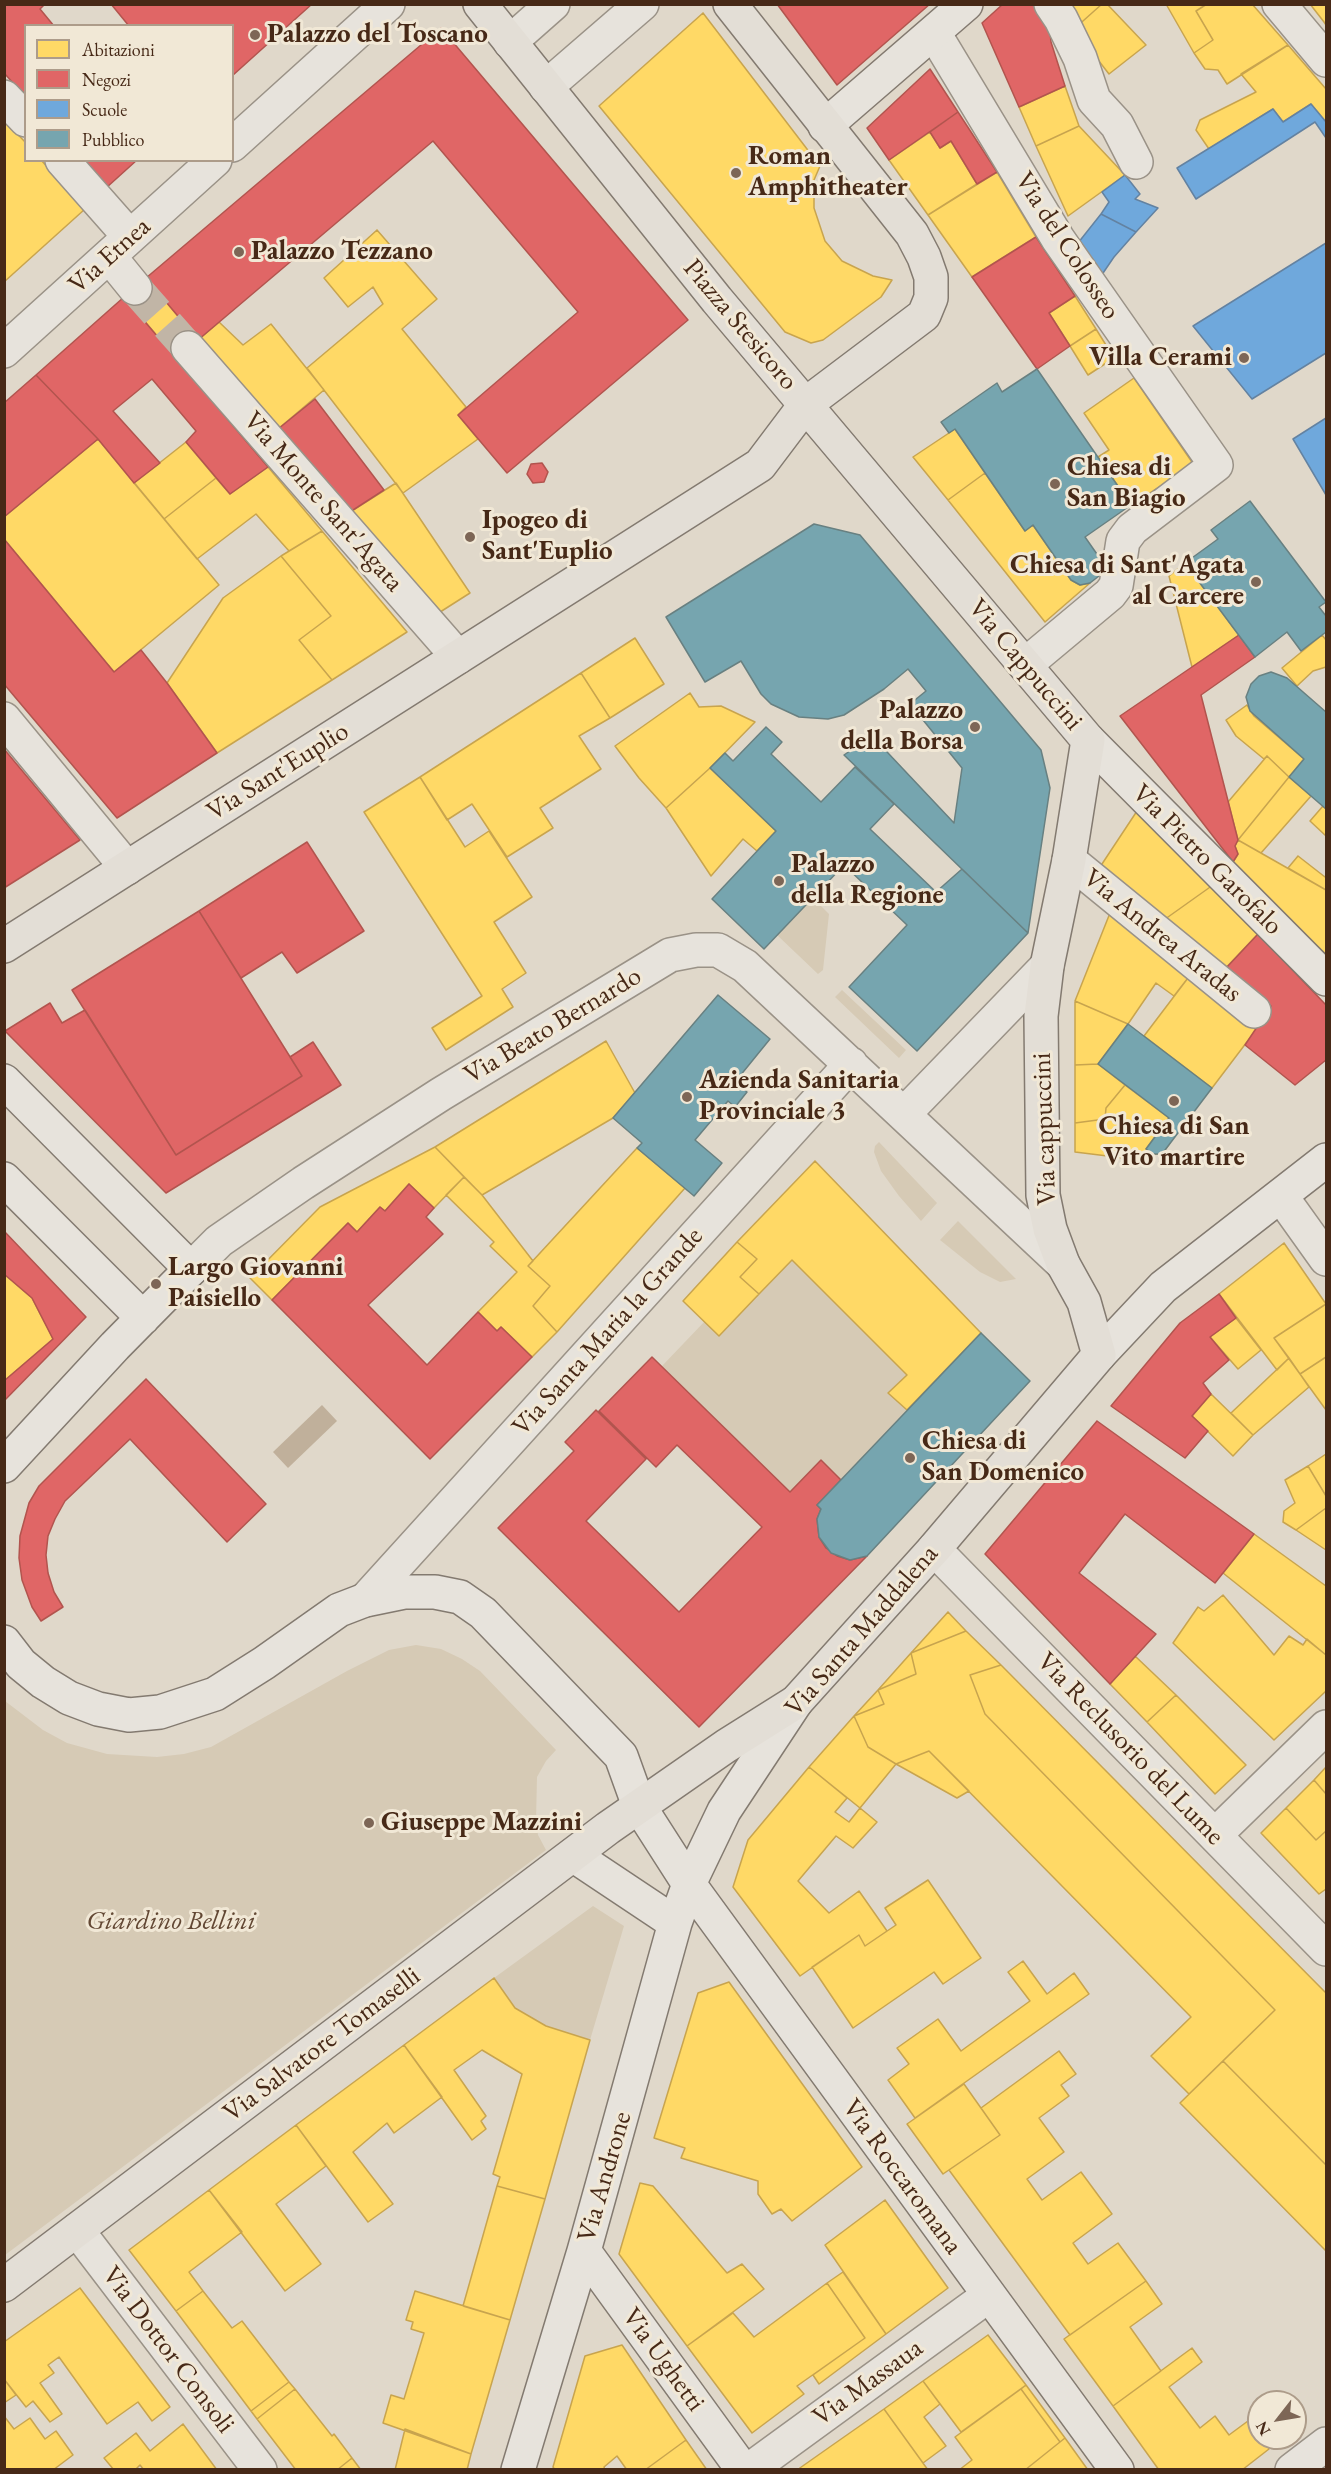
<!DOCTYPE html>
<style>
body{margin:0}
#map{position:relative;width:1331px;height:2474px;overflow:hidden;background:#e0d8ca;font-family:"EB Garamond",serif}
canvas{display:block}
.frame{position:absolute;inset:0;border:6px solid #472917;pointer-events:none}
.legend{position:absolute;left:24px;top:24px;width:210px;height:138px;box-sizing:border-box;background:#f1e8d6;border:2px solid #ad9c8a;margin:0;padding:8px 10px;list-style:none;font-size:18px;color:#472917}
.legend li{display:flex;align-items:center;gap:12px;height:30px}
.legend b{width:30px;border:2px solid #ad9c8a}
.north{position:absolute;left:1247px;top:2390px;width:60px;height:60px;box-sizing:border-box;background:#f1e8d6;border:2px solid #ad9c8a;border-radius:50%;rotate:239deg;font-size:16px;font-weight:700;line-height:24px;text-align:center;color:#472917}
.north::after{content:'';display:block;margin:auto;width:21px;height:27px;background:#7d6656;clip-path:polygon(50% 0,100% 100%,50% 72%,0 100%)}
</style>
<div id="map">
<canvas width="1331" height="2474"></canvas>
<div class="frame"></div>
<ul class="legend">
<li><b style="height:16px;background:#ffd966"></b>Abitazioni</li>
<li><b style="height:16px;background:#e06666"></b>Negozi</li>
<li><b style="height:16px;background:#6fa8dc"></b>Scuole</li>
<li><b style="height:16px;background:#76a5af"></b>Pubblico</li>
</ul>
<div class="north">N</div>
</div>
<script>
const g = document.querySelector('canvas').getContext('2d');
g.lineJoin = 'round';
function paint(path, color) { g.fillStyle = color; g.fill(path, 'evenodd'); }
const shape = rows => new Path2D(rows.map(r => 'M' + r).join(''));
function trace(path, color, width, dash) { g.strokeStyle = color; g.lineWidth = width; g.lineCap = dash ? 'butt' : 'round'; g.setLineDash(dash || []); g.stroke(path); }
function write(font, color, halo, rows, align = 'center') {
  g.font = font + ' "EB Garamond",serif'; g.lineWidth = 6; g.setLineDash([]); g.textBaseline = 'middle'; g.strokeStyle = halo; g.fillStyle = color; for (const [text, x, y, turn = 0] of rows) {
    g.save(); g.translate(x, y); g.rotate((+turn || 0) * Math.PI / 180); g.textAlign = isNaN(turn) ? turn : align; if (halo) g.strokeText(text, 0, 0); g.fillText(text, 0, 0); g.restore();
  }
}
const green = shape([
 [813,898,829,914,823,970,818,974,777,935],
 [842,990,906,1050,899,1058,835,997],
 [879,1142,937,1203,921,1221,899,1196,881,1171,874,1152,875,1146],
 [958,1221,1016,1279,1000,1282,980,1272,940,1240],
 [792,1260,907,1375,888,1393,907,1410,841,1480,821,1460,790,1492,662,1366,705,1321,759,1294],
 [416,1645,441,1649,462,1659,480,1671,556,1750,546,1761,537,1777,536,1821,538,1835,546,1850,5,2255,5,1701,43,1730,67,1743,107,1754,157,1757,184,1754,211,1747,347,1671,389,1650],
 [593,1906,624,1926,590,2040,546,2026,515,2008,494,1978]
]);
const water = shape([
 [322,1405,337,1421,288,1468,273,1452]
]);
const homes = shape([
 [1058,4,1102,4,1074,29,1058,4],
 [1102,4,1107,4,1146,45,1109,74,1074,29,1102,4],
 [1166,4,1207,4,1196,11,1213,40,1194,53,1166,4],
 [1207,4,1252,4,1288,45,1227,84,1218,70,1205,69,1194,53,1213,40,1196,11,1207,4],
 [1310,4,1326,4,1326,25,1324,22,1310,4],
 [703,13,820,166,814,180,814,208,825,241,842,261,873,276,892,280,881,297,823,340,811,343,785,332,599,106,703,13],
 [1288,45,1326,89,1326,122,1311,104,1283,122,1273,109,1209,149,1196,130,1200,120,1256,92,1241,74,1288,45],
 [1065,86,1079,126,1036,146,1019,107,1065,86],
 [4,120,26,143,26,160,41,160,85,209,4,282,4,120],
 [1079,126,1125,175,1068,216,1036,146,1079,126],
 [930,132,940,148,951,141,977,184,928,215,889,160,930,132],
 [997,172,1036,237,972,277,928,215,997,172],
 [377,230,437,299,402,329,466,407,458,415,478,439,403,493,307,368,383,304,373,287,348,307,324,278,377,230],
 [146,278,198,340,176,358,124,297,146,278],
 [1075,296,1096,329,1070,346,1049,313,1075,296],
 [219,322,243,345,271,324,324,390,278,429,198,340,219,322],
 [1096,329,1114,358,1088,375,1070,346,1096,329],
 [1134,378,1194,465,1131,505,1098,457,1109,450,1084,413,1134,378],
 [955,429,985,473,948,500,913,457,955,429],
 [98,439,219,585,114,672,4,539,4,517,98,439],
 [186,442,216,478,164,519,134,483,186,442],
 [268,467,322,531,289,551,256,514,197,559,164,519,216,478,230,494,268,467],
 [985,473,1025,531,1033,525,1071,580,1080,585,1090,583,1045,622,948,500,985,473],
 [396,483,470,593,437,614,350,512,396,483],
 [1237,511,1241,516,1230,524,1226,519,1237,511],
 [322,531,407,632,332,680,299,640,331,616,281,556,322,531],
 [281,556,331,616,299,640,332,680,217,753,167,683,223,598,281,556],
 [1185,563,1239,635,1192,667,1169,576,1185,563],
 [1322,635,1326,640,1326,667,1313,671,1297,686,1282,668,1322,635],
 [635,638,664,684,610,718,581,673,635,638],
 [581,673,610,718,579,736,601,769,540,808,553,828,507,857,472,804,447,820,420,777,581,673],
 [690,693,699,707,721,706,755,722,710,768,666,808,639,778,615,746,690,693],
 [1247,705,1254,716,1304,759,1289,777,1267,756,1264,759,1236,736,1226,720,1247,705],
 [1267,756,1289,777,1238,840,1228,802,1267,756],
 [710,768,776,831,757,851,743,839,711,876,666,808,710,768],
 [420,777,465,847,489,831,532,897,494,922,526,973,502,989,513,1007,446,1050,432,1028,482,996,364,812,420,777],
 [1289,777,1311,796,1261,853,1238,840,1289,777],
 [1323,806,1326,809,1326,836,1310,821,1323,806],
 [1139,808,1213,885,1161,922,1100,867,1139,808],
 [1238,840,1326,890,1326,955,1233,862,1238,854,1235,846,1238,840],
 [1298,856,1325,877,1326,875,1326,890,1288,868,1298,856],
 [1213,885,1258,934,1220,974,1161,922,1213,885],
 [1112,908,1191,974,1174,996,1156,983,1128,1024,1075,1001,1112,908],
 [1191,974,1259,1026,1212,1088,1144,1036,1191,974],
 [1075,1001,1128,1024,1098,1064,1075,1065,1075,1001],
 [606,1041,635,1093,613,1118,482,1195,435,1147,606,1041],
 [1098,1064,1125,1085,1106,1108,1105,1119,1075,1123,1075,1065,1098,1064],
 [1125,1085,1169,1118,1146,1149,1153,1154,1148,1161,1075,1152,1075,1123,1105,1119,1106,1108,1125,1085],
 [1157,1134,1170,1143,1162,1154,1153,1154,1146,1149,1157,1134],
 [435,1147,464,1177,434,1208,409,1184,385,1211,380,1207,357,1232,348,1223,272,1300,250,1278,320,1207,435,1147],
 [637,1148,685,1188,557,1332,533,1306,550,1286,528,1266,637,1148],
 [815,1161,981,1333,907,1410,888,1393,907,1375,792,1260,759,1294,740,1277,757,1259,737,1242,815,1161],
 [464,1177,482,1195,533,1261,528,1266,550,1286,533,1306,557,1332,532,1357,501,1327,497,1331,478,1312,517,1272,490,1246,494,1242,446,1195,464,1177],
 [737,1242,757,1259,740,1277,759,1294,719,1336,683,1301,737,1242],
 [1284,1243,1326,1304,1274,1338,1289,1358,1277,1370,1219,1294,1284,1243],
 [4,1274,32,1298,53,1339,4,1381,4,1274],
 [1326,1304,1326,1357,1300,1374,1274,1338,1326,1304],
 [1236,1318,1261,1350,1238,1369,1210,1337,1236,1318],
 [1326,1357,1326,1410,1300,1374,1326,1357],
 [1289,1358,1309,1387,1253,1435,1231,1413,1289,1358],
 [1211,1394,1253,1435,1233,1456,1192,1416,1211,1394],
 [1326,1454,1326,1496,1308,1466,1326,1454],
 [1308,1466,1326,1496,1326,1508,1296,1530,1283,1522,1284,1511,1295,1503,1285,1480,1308,1466],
 [1326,1508,1326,1550,1296,1530,1326,1508],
 [1254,1534,1326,1586,1326,1655,1223,1573,1254,1534],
 [1223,1595,1274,1655,1289,1636,1303,1645,1307,1639,1326,1655,1326,1691,1274,1740,1173,1643,1198,1607,1204,1611,1223,1595],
 [948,1612,966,1631,911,1653,948,1612],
 [966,1631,1001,1665,970,1675,985,1714,1275,2010,1189,2094,1151,2056,1191,2017,929,1751,896,1764,868,1747,854,1716,884,1704,878,1690,916,1674,911,1653,966,1631],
 [911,1653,916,1674,878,1690,911,1653],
 [1135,1656,1176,1695,1147,1722,1110,1684,1135,1656],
 [1001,1665,1326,1993,1326,2165,1223,2061,1275,2010,985,1714,970,1675,1001,1665],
 [878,1690,884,1704,854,1716,878,1690],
 [1176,1695,1246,1765,1215,1794,1147,1722,1176,1695],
 [854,1716,868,1747,896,1764,860,1808,809,1767,854,1716],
 [929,1751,969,1791,957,1798,896,1764,929,1751],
 [809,1767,847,1798,835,1812,849,1822,860,1808,877,1822,853,1848,836,1836,798,1881,829,1913,859,1891,887,1931,865,1946,859,1935,800,1976,733,1887,748,1840,809,1767],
 [1326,1767,1326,1794,1314,1780,1326,1767],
 [1314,1780,1326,1794,1326,1831,1316,1840,1286,1808,1314,1780],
 [1286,1808,1316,1840,1326,1831,1326,1889,1319,1894,1261,1833,1286,1808],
 [928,1880,981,1958,943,1984,934,1972,853,2028,812,1967,859,1935,865,1946,896,1925,885,1908,928,1880],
 [1023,1961,1047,1994,1074,1973,1089,1994,915,2118,888,2080,909,2064,897,2048,938,2019,961,2051,1030,2001,1008,1972,1023,1961],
 [494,1978,515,2008,546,2026,590,2040,545,2199,497,2186,500,2177,493,2174,522,2074,482,2050,454,2070,486,2116,481,2121,486,2129,472,2140,404,2045,494,1978],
 [729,1982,862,2167,792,2221,781,2209,772,2214,758,2194,758,2181,681,2158,685,2148,654,2138,698,1993,729,1982],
 [404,2045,442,2097,394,2133,387,2123,353,2152,393,2204,368,2222,296,2125,404,2045],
 [1059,2051,1076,2074,1061,2085,1069,2096,1039,2118,1064,2152,1027,2179,1042,2200,1081,2172,1112,2214,1073,2243,1088,2264,1118,2243,1146,2281,1070,2335,949,2170,1000,2135,981,2108,1059,2051],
 [1223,2061,1326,2165,1326,2251,1180,2103,1223,2061],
 [964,2084,1000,2135,943,2174,907,2124,964,2084],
 [296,2125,326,2166,276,2204,321,2264,285,2291,209,2190,296,2125],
 [640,2183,653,2186,727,2273,742,2264,764,2289,687,2346,619,2254,640,2183],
 [497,2186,545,2199,510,2320,463,2306,497,2186],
 [209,2190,242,2232,189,2272,203,2291,176,2311,129,2250,209,2190],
 [885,2200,948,2288,886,2334,825,2245,885,2200],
 [843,2272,886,2334,819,2384,813,2375,865,2338,827,2283,843,2272],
 [1146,2281,1162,2304,1130,2327,1161,2371,1113,2406,1064,2339,1146,2281],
 [827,2283,865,2338,797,2386,804,2394,752,2433,687,2346,733,2313,754,2337,827,2283],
 [80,2288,170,2407,152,2421,138,2402,107,2424,59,2357,48,2365,54,2373,40,2383,62,2414,50,2422,33,2401,26,2407,4,2379,4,2342,80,2288],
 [203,2291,232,2328,242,2321,289,2382,251,2411,176,2311,203,2291],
 [415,2291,510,2320,471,2454,383,2423,391,2395,404,2399,424,2333,411,2329,413,2322,406,2320,415,2291],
 [988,2335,1026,2385,961,2432,923,2381,988,2335],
 [622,2345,686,2440,645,2470,627,2470,617,2456,604,2467,605,2470,555,2470,553,2467,585,2356,622,2345],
 [1192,2348,1202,2362,1169,2387,1200,2428,1215,2416,1229,2435,1252,2418,1259,2432,1259,2438,1263,2438,1269,2449,1242,2470,1159,2470,1113,2406,1192,2348],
 [4,2379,16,2395,4,2403,4,2379],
 [923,2381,940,2404,924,2417,946,2446,923,2463,884,2409,923,2381],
 [289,2382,295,2389,257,2419,251,2411,289,2382],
 [1026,2385,1065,2438,1060,2442,1021,2389,1026,2385],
 [295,2389,332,2436,334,2434,352,2458,337,2470,296,2470,257,2419,295,2389],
 [1021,2389,1060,2442,1025,2470,959,2470,972,2460,955,2437,1021,2389],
 [884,2409,928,2470,797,2470,834,2444,884,2409],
 [4,2416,14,2429,30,2418,45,2439,56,2431,73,2455,53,2470,4,2470,4,2416],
 [183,2424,217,2470,144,2470,140,2465,135,2470,114,2470,104,2458,136,2433,150,2451,183,2424],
 [405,2429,471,2454,467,2470,395,2470,405,2429],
 [1065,2438,1088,2470,1025,2470,1065,2438],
 [686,2440,707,2470,645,2470,686,2440],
 [352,2458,361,2470,337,2470,352,2458]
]);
const shops = shape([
 [4,4,45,4,40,9,54,26,26,26,26,97,4,73,4,4],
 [111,4,312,4,232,76,232,26,129,26,111,4],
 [777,4,930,4,837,85,777,4],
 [1003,4,1044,4,1048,10,1051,42,1065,86,1019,107,982,23,1003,4],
 [441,28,688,320,507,473,458,415,578,312,433,141,198,340,146,278,441,28],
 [930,69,958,112,889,160,867,128,930,69],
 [958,112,997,172,977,184,951,141,940,148,930,132,958,112],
 [82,160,137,160,106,188,82,160],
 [1036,237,1075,296,1049,313,1070,346,1037,369,972,277,1036,237],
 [124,297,268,467,230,494,186,442,196,431,152,379,113,411,160,463,134,483,98,439,36,375,124,297],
 [36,375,98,439,4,517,4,403,36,375],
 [315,399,384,490,350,512,278,429,315,399],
 [542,463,548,472,544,482,533,483,527,474,531,464,542,463],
 [4,539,114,672,141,650,167,683,217,753,117,818,4,684,4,539],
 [1239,635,1255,657,1201,695,1238,840,1235,846,1238,854,1233,862,1120,716,1239,635],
 [4,749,80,840,4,888,4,749],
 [307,842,364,931,297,973,282,952,241,978,199,911,307,842],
 [199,911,302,1076,176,1155,72,990,199,911],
 [1258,934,1326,1005,1326,1060,1295,1085,1245,1045,1271,1006,1227,967,1258,934],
 [50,1003,62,1023,85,1010,176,1155,302,1076,290,1057,313,1042,341,1085,166,1193,5,1031,50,1003],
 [409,1184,434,1208,426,1217,443,1234,368,1305,427,1365,478,1312,497,1331,501,1327,532,1357,430,1459,272,1300,348,1223,357,1232,380,1207,385,1211,409,1184],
 [4,1231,86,1317,4,1401,4,1381,53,1339,32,1298,4,1274,4,1231],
 [1219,1294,1236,1318,1210,1337,1229,1360,1203,1383,1211,1394,1192,1416,1208,1431,1185,1458,1111,1406,1180,1323,1219,1294],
 [652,1357,790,1492,821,1460,841,1480,817,1505,821,1509,817,1519,819,1537,826,1548,837,1556,850,1560,867,1556,699,1727,498,1528,574,1451,565,1442,596,1410,646,1459,586,1521,679,1612,762,1527,677,1445,656,1467,599,1411,652,1357],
 [146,1379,266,1504,227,1542,130,1439,65,1501,55,1519,48,1536,46,1555,48,1573,54,1592,63,1607,41,1621,32,1607,22,1580,19,1558,20,1536,29,1503,39,1486,146,1379],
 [1097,1421,1254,1534,1215,1583,1125,1514,1079,1573,1156,1634,1110,1684,985,1554,1097,1421]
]);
const schools = shape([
 [1311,104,1326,122,1326,138,1315,122,1196,199,1177,168,1273,109,1283,122,1311,104],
 [1125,175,1140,194,1135,199,1158,208,1136,232,1101,214,1109,202,1102,192,1125,175],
 [1101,214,1136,232,1114,257,1101,276,1078,243,1101,214],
 [1326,243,1326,353,1252,399,1193,326,1326,243],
 [1326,418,1326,495,1293,439,1326,418]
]);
const public = shape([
 [1037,369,1131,505,1085,537,1099,557,1102,565,1099,576,1090,583,1080,585,1071,580,1033,525,1025,531,955,429,949,433,941,422,997,383,1002,392,1037,369],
 [1250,501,1326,602,1319,607,1326,616,1326,632,1301,651,1287,632,1255,657,1185,563,1218,539,1211,530,1250,501],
 [814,524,860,535,1041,750,1050,788,1028,933,844,755,872,736,954,823,962,768,910,704,926,691,908,669,884,689,844,715,828,719,799,717,771,704,761,694,741,661,705,682,666,617,814,524],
 [1271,672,1287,678,1326,712,1326,809,1289,777,1304,759,1250,711,1246,697,1251,684,1259,676,1271,672],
 [766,727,782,742,771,754,821,802,855,767,894,804,870,829,936,892,962,869,1028,933,917,1051,849,987,907,925,844,865,764,949,712,899,776,831,710,768,725,753,733,761,766,727],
 [718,995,770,1039,735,1082,747,1092,735,1107,728,1101,695,1140,722,1163,694,1196,637,1148,642,1143,613,1118,718,995],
 [1128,1024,1212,1088,1162,1154,1153,1154,1146,1149,1169,1118,1098,1064,1128,1024],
 [981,1333,1030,1381,867,1556,850,1560,831,1553,819,1537,817,1519,821,1509,817,1505,981,1333]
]);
const streetTunnel = shape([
 [135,288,188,348]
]);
const street = shape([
 [1051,4,1061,19,1080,58,1094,100,1117,125,1136,162],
 [1279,4,1326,60],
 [934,33,1058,239,1216,465,1132,529,1123,541,1116,586,1110,594,1025,665],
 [510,42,553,4],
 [546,87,642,4],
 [4,97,26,120],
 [232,145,388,4],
 [62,160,130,237],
 [109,256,135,288],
 [188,348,458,657],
 [4,351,215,160],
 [4,719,127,868],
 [1069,860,1254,1011],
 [904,1114,1047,966],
 [1281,1196,1326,1259],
 [191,1269,219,1241,303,1183,441,1094,670,955,696,950,718,950,745,966,1063,1264],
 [934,1549,1326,1949],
 [365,1600,851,1064],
 [1215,1835,1326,1727],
 [77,2230,260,2470],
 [749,2470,988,2296],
 [1292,2470,1326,2444]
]);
const secondary = shape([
 [825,126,966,4],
 [1088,740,1326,979],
 [4,1081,191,1269,115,1346,4,1466],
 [4,1179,143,1318],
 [1099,1355,1163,1287,1326,1160],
 [4,1642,21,1664,43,1682,69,1698,98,1709,129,1715,160,1712,215,1694,264,1663,339,1610,365,1600,404,1592,435,1592,460,1597,483,1613,621,1756,639,1806,689,1884,1117,2470],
 [573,1855,675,1923],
 [584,2251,743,2470],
 [518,2470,584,2251,675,1923,689,1884,724,1811,796,1702]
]);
const primary = shape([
 [4,946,760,465,806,404,924,315,931,298,931,277,924,257,912,234,730,4],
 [4,2285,608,1828,726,1746,796,1702,934,1549,1099,1355,1084,1302,1063,1264,1050,1229,1043,1195,1041,1016,1047,966,1069,860,1088,740,717,300,480,4]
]);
const markers = [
 [255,35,6,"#7d6656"],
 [736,173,6,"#7d6656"],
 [239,252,6,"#7d6656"],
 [1244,358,6,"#7d6656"],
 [1055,484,6,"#7d6656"],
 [470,537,6,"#7d6656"],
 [1256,582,6,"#7d6656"],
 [975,727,6,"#7d6656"],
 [779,881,6,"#7d6656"],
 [687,1097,6,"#7d6656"],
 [1174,1101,6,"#7d6656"],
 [156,1284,6,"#7d6656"],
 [910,1458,6,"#7d6656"],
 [369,1823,6,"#7d6656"]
];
const poiNames = [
 ["Palazzo del Toscano",267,35],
 ["Roman",748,157],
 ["Amphitheater",748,188],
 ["Palazzo Tezzano",251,252],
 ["Villa Cerami",1232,358,"right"],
 ["Chiesa di",1067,468],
 ["San Biagio",1067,499],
 ["Ipogeo di",482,521],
 ["Sant'Euplio",482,552],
 ["Chiesa di Sant'Agata",1244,566,"right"],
 ["al Carcere",1244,597,"right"],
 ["Palazzo",963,711,"right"],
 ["della Borsa",963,742,"right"],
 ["Palazzo",791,865],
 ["della Regione",791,896],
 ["Azienda Sanitaria",699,1081],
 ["Provinciale 3",699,1112],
 ["Chiesa di San",1174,1127,"center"],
 ["Vito martire",1174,1158,"center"],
 ["Largo Giovanni",168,1268],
 ["Paisiello",168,1299],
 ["Chiesa di",922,1442],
 ["San Domenico",922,1473],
 ["Giuseppe Mazzini",381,1823]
];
const streetNames = [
 ["Via del Colosseo",1067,246,57],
 ["Via Etnea",110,256,-42],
 ["Piazza Stesicoro",740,325,50],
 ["Via Monte Sant'Agata",323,502,49],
 ["Via Cappuccini",1025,665,50],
 ["Via Sant'Euplio",278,772,-32],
 ["Via Pietro Garofalo",1207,860,45],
 ["Via Andrea Aradas",1162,936,39],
 ["Via Beato Bernardo",553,1026,-31],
 ["Via cappuccini",1045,1129,-92],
 ["Via Santa Maria la Grande",608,1332,-48],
 ["Via Santa Maddalena",862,1631,-49],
 ["Via Reclusorio del Lume",1130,1749,46],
 ["Via Salvatore Tomaselli",322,2045,-37],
 ["Via Androne",605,2177,-74],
 ["Via Roccaromana",902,2177,54],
 ["Via Dottor Consoli",168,2350,53],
 ["Via Ughetti",663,2360,54],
 ["Via Massaua",868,2383,-36]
];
const parkNames = [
 ["Giardino Bellini",171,1922]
];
paint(green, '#d6cab5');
paint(water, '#c0b09b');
paint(homes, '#ffd966');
trace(homes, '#c8a44e', 1.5);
paint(shops, '#e06666');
trace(shops, '#b2544e', 1.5);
paint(schools, '#6fa8dc');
trace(schools, '#6382a1', 1.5);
paint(public, '#76a5af');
trace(public, '#688081', 1.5);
trace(streetTunnel, '#c1b5a6', 33, [33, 16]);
trace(street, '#9a9287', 36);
trace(secondary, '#837a70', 36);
trace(primary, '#837a70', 36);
trace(street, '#e7e3dc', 33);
trace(secondary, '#e7e3dc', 33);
trace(primary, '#e3ded6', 33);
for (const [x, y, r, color] of markers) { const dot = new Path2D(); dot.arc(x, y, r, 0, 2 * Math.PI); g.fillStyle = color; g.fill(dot); trace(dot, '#f1e8d6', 2); }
write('bold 27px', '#472917', '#f1e8d6', poiNames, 'left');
write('27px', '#472917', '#f1e8d6', streetNames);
write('italic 27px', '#624733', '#f1e8d6', parkNames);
</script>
